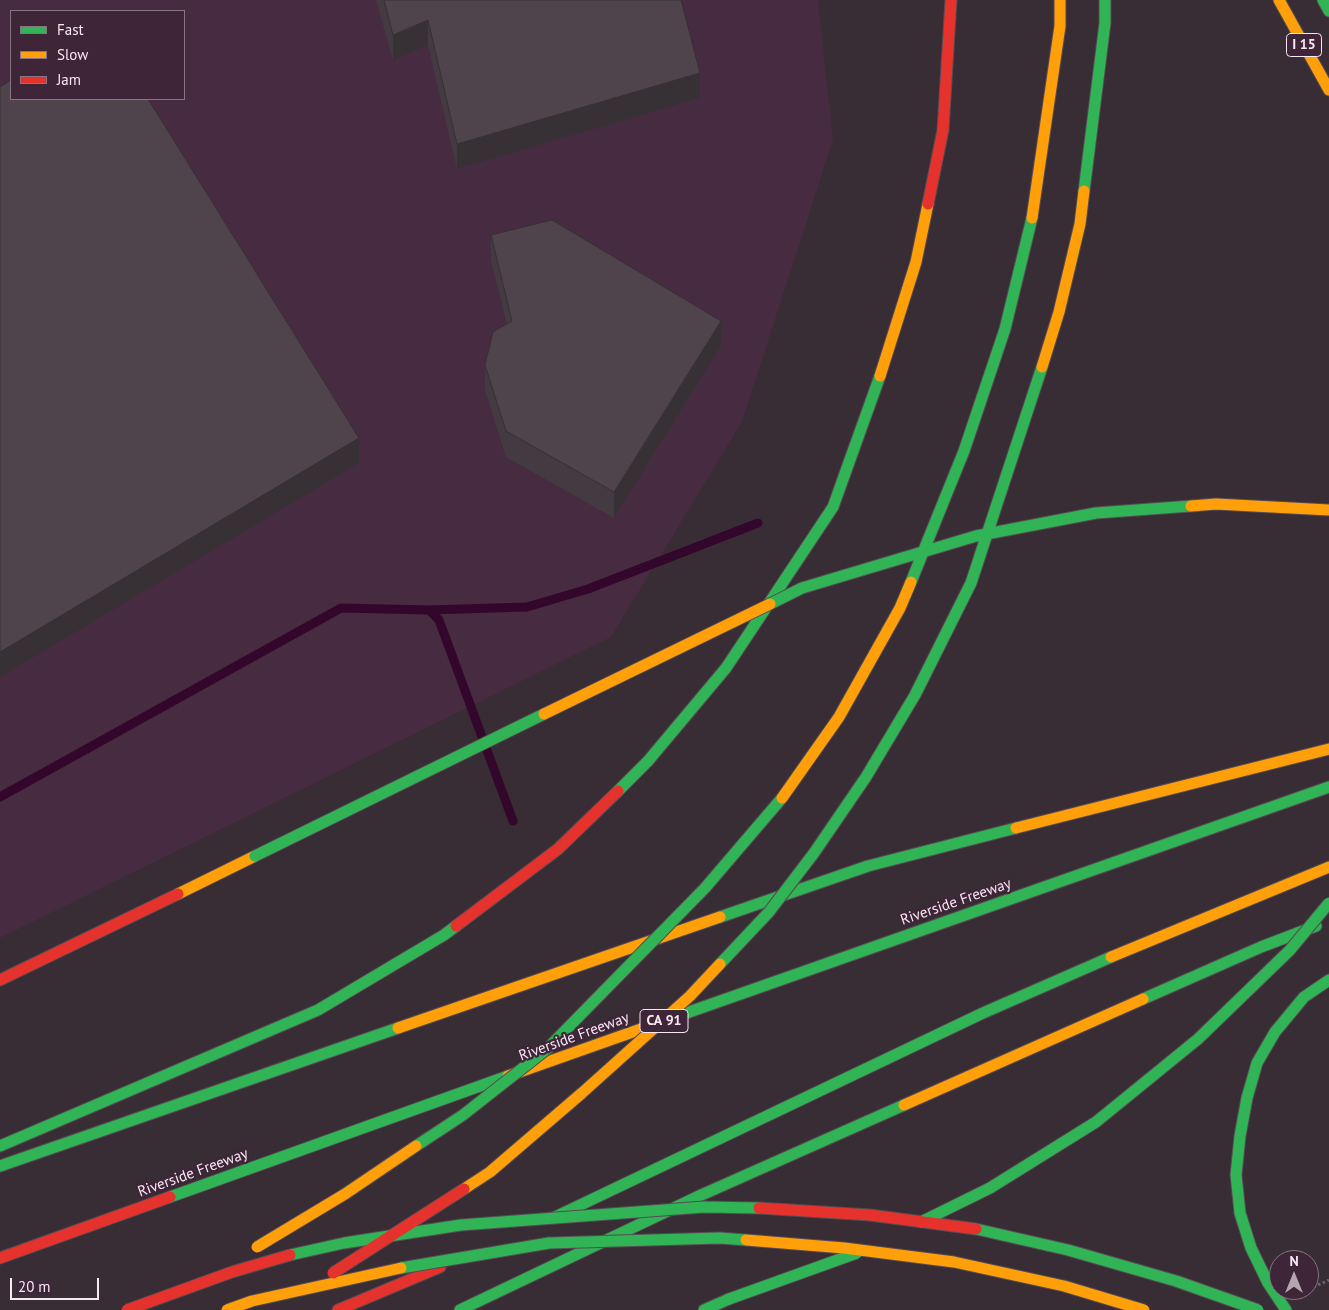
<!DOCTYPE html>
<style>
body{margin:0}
#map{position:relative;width:1329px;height:1310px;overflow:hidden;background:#382c35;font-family:"PT Sans",sans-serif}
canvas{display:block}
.legend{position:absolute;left:10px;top:10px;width:175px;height:90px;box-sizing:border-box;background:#3e2638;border:1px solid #887483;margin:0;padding:6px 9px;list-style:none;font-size:15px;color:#f8e8f3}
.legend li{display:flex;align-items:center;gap:10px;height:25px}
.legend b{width:25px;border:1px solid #887483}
.north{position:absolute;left:1269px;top:1250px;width:50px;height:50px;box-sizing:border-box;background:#3e2638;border:1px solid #887483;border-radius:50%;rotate:0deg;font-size:14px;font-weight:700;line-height:20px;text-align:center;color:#f8e8f3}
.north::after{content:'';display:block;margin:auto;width:18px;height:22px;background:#b5a6b0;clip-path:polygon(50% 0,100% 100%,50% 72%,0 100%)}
.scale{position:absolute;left:10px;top:1278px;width:89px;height:22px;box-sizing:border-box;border:2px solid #f8e8f3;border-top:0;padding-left:6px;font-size:15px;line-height:18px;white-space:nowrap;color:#f8e8f3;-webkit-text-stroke:4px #3e2638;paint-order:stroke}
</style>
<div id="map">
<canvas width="1329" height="1310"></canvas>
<ul class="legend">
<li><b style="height:6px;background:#30b455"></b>Fast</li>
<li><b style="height:6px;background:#ff9f0a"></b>Slow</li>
<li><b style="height:6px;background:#e5322d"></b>Jam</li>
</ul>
<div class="north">N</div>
<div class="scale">20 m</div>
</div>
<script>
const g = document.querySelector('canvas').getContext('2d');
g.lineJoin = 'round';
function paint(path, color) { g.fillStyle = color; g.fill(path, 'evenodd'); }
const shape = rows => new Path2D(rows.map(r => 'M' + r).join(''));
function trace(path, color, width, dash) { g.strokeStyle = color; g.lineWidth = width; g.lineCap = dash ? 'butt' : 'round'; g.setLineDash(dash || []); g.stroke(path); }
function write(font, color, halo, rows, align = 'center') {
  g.font = font + ' "PT Sans",sans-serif'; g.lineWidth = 4.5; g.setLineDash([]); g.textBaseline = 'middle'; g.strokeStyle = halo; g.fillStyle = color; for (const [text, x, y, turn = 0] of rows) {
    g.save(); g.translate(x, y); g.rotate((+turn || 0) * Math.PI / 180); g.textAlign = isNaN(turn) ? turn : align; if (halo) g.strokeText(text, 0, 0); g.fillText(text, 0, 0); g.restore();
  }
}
const built = shape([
 [0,0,818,0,833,140,742,422,611,637,0,938],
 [11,11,184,11,184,99,11,99]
]);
const stream = shape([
 [429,610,439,620,513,821],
 [0,797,341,608,429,610,527,607,588,589,758,523]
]);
const path = shape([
 [1309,1289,1329,1280]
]);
const fast = shape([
 [1323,0,1329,11],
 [618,791,648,761,726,668,833,507,880,376],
 [720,917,868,866,1016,828],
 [1143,999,1261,947,1316,926],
 [675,1017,1329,787],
 [0,1146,318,1010,444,935,456,926],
 [0,1166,398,1028],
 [170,1197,508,1076],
 [553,1218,983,1013,1111,957],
 [460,1310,699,1196,904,1105],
 [704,1310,729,1299],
 [1286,1310,1268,1283,1251,1248,1240,1213,1236,1175,1240,1136,1247,1098,1257,1063,1275,1032,1304,997,1329,980]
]);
const slow = shape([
 [1279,0,1329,90],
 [880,376,916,262,928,204],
 [1016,828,1329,749],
 [178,894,255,856],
 [1111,957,1329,867],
 [398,1028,720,917],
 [508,1076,675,1017],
 [904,1105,1143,999]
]);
const jam = shape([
 [928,204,943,130,951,0],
 [456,926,558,849,618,791],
 [0,980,178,894],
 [0,1258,170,1197],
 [338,1310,440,1267]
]);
const fastBridge = shape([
 [1084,191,1105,23,1105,0],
 [911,582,964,451,1005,329,1032,218],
 [770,604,802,588,976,536,1096,513,1191,506],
 [255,856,544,714],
 [720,964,769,912,814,853,866,777,915,695,971,583,1042,367],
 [416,1146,463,1115,547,1049,705,888,782,798],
 [921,1222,990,1188,1096,1122,1198,1039,1290,950,1329,903],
 [976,1229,1068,1250,1176,1281,1258,1310],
 [290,1255,344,1243,461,1225,704,1207,759,1208],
 [401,1268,549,1243,720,1238,746,1240],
 [729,1299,857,1253]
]);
const slowBridge = shape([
 [1032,218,1060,26,1060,0],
 [1042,367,1059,312,1080,224,1084,191],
 [1191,506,1216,504,1329,510],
 [544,714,770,604],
 [782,798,839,717,900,608,911,582],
 [464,1189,490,1172,582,1093,690,996,720,964],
 [746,1240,844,1248,954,1262,1064,1286,1144,1310],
 [257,1247,345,1194,416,1146],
 [227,1310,252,1301,401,1268]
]);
const jamBridge = shape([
 [759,1208,870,1215,976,1229],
 [333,1273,464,1189],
 [127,1310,232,1272,290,1255]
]);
const wall = shape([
 [376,0,681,0,700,98,457,169,428,45,393,60],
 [491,235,721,346,614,518,506,457,485,390,485,365,507,324,491,261]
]);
const shadedWall = shape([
 [428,20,428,45,393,60,393,35],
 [700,73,700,98,457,169,457,144],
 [721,321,721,346,614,518,614,492],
 [359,438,359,463,0,677,0,652]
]);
const building = shape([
 [384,0,681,0,700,73,457,144,428,20,393,35,384,0],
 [11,80,11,99,148,99,359,438,0,652,0,87,11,80],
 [552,220,721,321,614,492,506,431,485,365,493,332,512,321,491,235,552,220]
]);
const shields = [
 [1304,45,35],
 [664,1021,48]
];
const shieldNames = [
 ["I 15",1304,45],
 ["CA 91",664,1021]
];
const streetNames = [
 ["Riverside Freeway",956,902,-19],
 ["Riverside Freeway",574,1037,-20],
 ["Riverside Freeway",193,1173,-20]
];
paint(built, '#472b40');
trace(stream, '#33072b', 9);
trace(fast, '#564b53', 13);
trace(slow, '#564b53', 13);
trace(jam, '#564b53', 13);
trace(path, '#6e626b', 3, [2.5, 2.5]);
trace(fast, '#30b455', 11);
trace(slow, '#ff9f0a', 11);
trace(jam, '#e5322d', 11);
trace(fastBridge, '#564b53', 13, []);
trace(slowBridge, '#564b53', 13, []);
trace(jamBridge, '#564b53', 13, []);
trace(fastBridge, '#30b455', 11);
trace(slowBridge, '#ff9f0a', 11);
trace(jamBridge, '#e5322d', 11);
paint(wall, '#443a41');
paint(shadedWall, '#373035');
paint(building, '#4f444c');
trace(building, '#373035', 1);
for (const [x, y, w] of shields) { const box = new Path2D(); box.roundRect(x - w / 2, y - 11.5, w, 23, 4); g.fillStyle = '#3e2638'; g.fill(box); trace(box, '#f8e8f3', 1); }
write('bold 14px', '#f8e8f3', null, shieldNames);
write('15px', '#f8e8f3', '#3e2638', streetNames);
</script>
